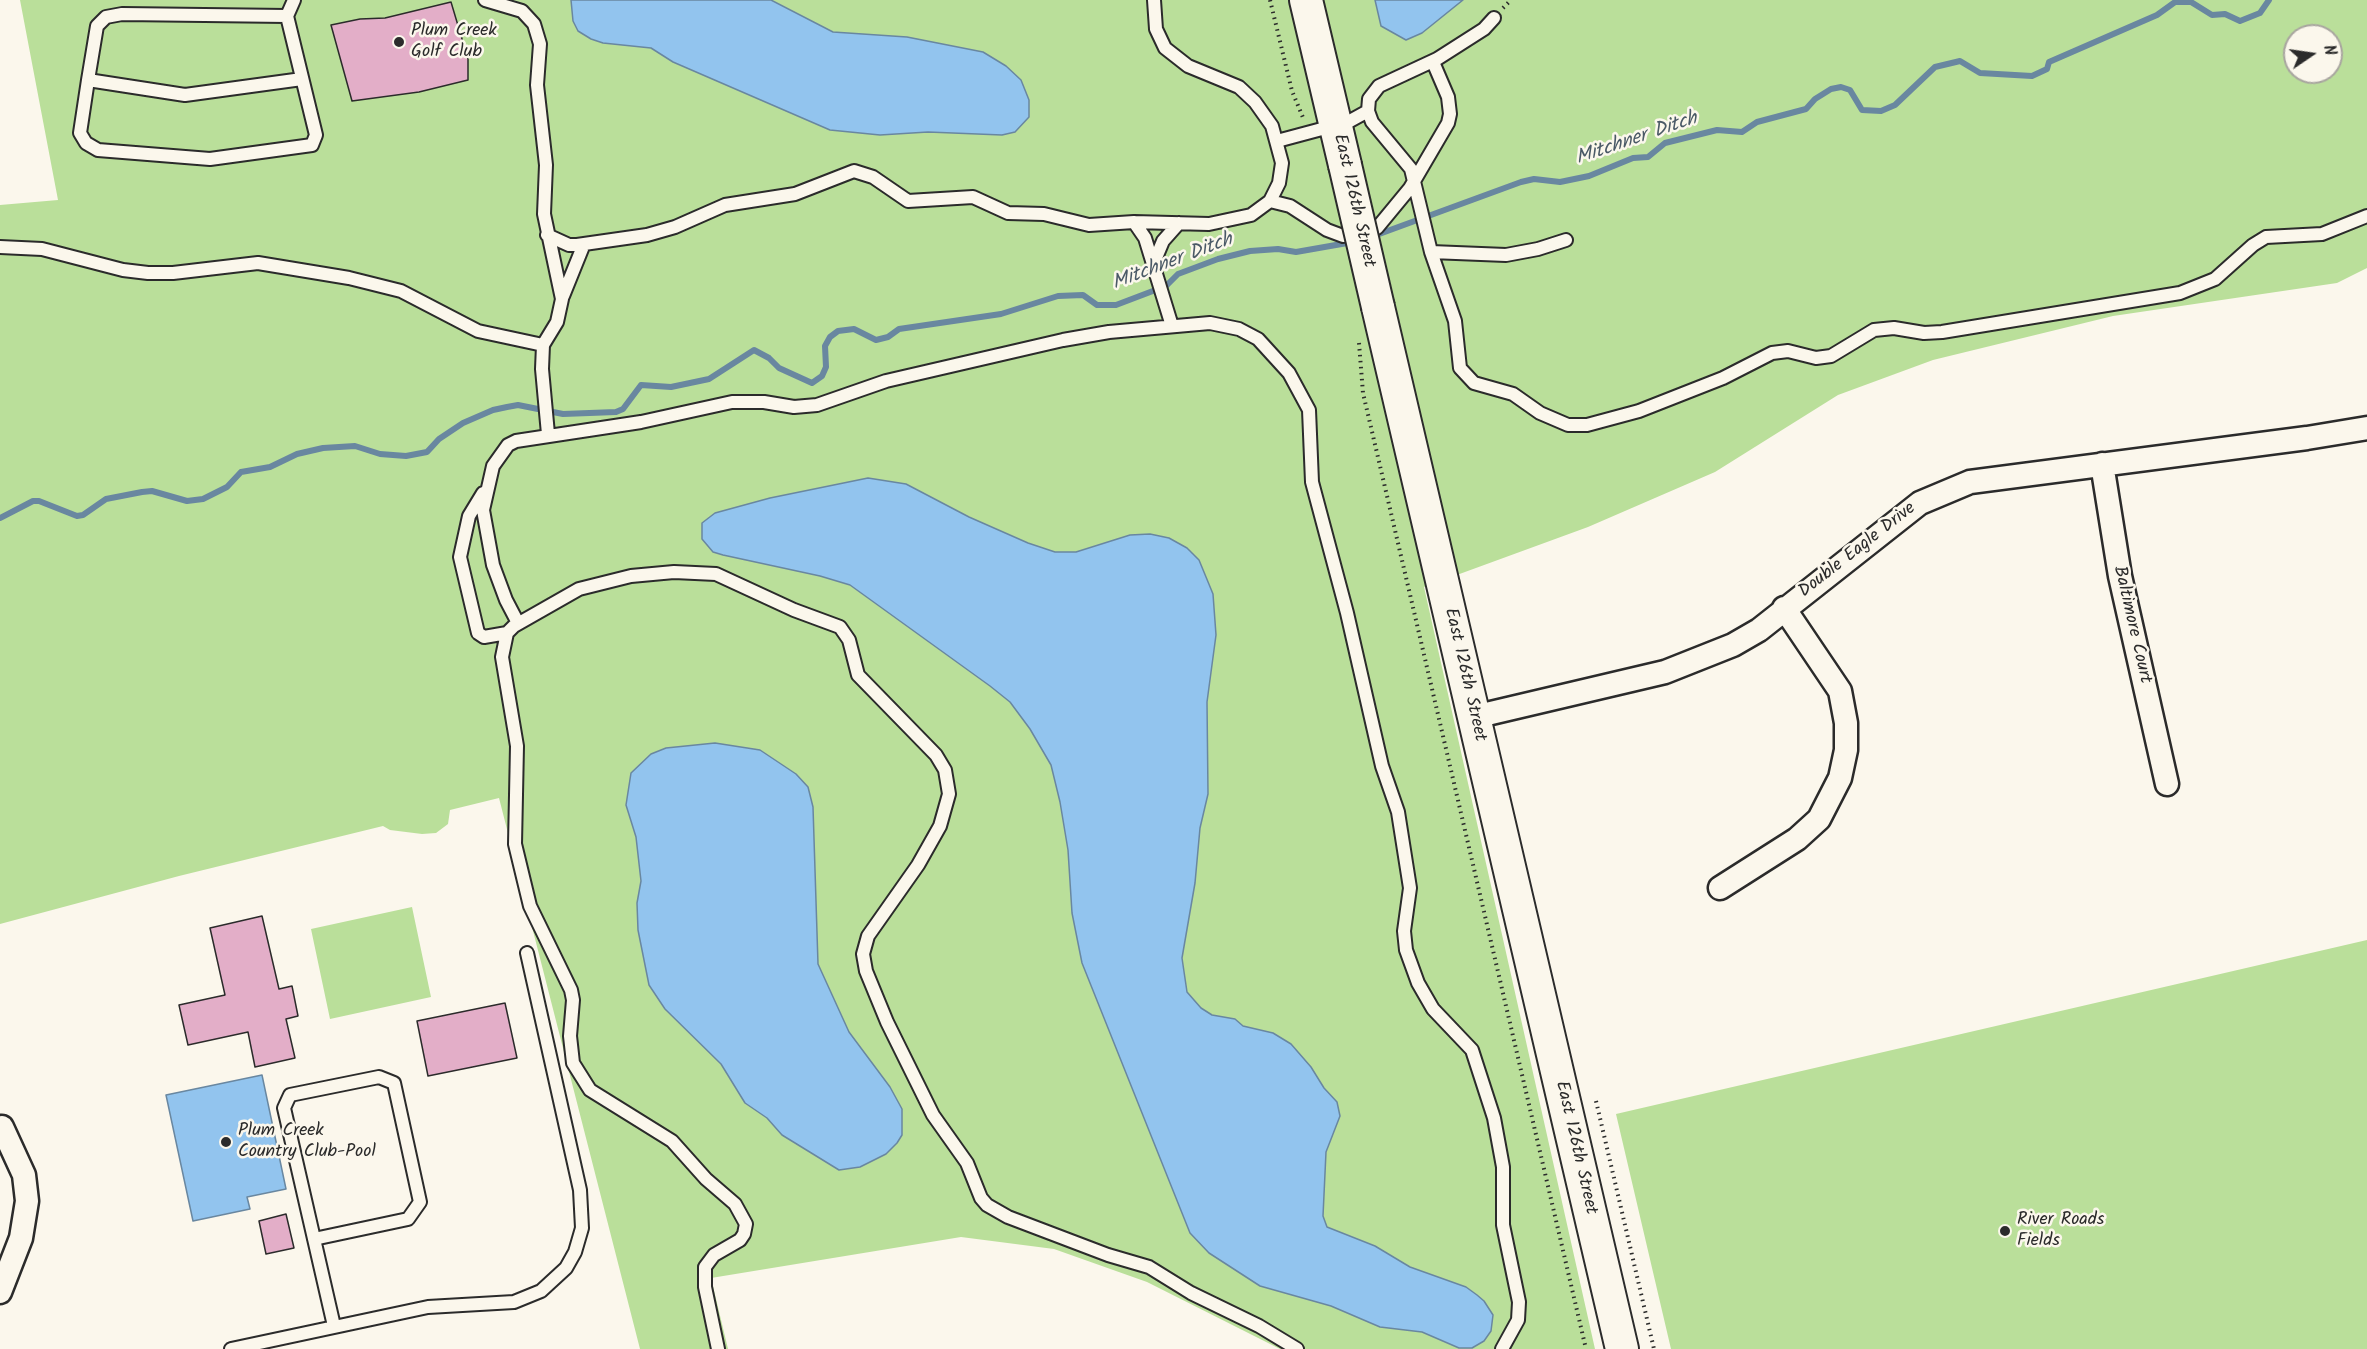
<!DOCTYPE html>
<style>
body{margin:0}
#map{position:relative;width:2367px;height:1349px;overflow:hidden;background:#fbf7ec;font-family:Kalam,sans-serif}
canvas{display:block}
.north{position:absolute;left:2283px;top:24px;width:60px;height:60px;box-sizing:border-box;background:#fbf7ec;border:2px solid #a8a59f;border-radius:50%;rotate:77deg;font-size:16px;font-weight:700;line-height:24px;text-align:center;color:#2b2b2b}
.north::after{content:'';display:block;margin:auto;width:21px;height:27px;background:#2b2b2b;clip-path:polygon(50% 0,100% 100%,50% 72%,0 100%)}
</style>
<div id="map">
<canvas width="2367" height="1349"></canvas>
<div class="north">N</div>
</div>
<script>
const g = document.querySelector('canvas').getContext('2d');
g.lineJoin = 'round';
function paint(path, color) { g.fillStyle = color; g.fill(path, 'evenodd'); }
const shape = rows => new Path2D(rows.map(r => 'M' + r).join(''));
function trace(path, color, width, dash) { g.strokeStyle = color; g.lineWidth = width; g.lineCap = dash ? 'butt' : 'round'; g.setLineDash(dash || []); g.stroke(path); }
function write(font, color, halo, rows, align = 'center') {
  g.font = font + ' Kalam,sans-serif'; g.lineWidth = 5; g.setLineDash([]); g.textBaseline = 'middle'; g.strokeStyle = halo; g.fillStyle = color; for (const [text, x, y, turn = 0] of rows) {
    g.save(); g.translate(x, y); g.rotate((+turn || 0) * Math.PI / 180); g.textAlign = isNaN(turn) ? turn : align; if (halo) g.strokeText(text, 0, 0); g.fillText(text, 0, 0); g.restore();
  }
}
const green = shape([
 [20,0,2367,0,2367,268,2337,283,2113,316,1933,360,1838,395,1715,472,1588,527,1424,587,1595,1349,1280,1349,1147,1282,1054,1249,961,1237,711,1278,728,1349,640,1349,499,798,450,810,448,824,436,833,422,834,390,830,383,826,179,876,0,924,0,205,58,200],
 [2295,36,2331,36,2331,72,2295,72],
 [412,907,431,997,330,1019,311,929],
 [2367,940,2367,1349,1671,1349,1616,1114]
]);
const water = shape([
 [571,0,771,0,833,32,907,37,983,52,1006,66,1021,80,1029,100,1029,117,1015,132,1002,135,928,132,880,135,830,130,673,62,651,48,603,43,591,39,578,31,573,21,571,0],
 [1375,0,1463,0,1422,33,1406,40,1381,26,1375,0],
 [868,478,906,484,969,517,1028,543,1055,552,1076,552,1130,535,1150,534,1169,538,1187,548,1199,560,1213,594,1216,635,1207,702,1208,794,1200,828,1195,883,1182,958,1187,992,1201,1008,1212,1015,1235,1019,1243,1026,1273,1033,1291,1044,1311,1067,1324,1088,1337,1102,1340,1116,1326,1152,1323,1216,1327,1227,1375,1246,1410,1267,1466,1287,1477,1295,1484,1301,1493,1315,1491,1331,1484,1341,1472,1348,1459,1348,1422,1332,1380,1327,1331,1306,1260,1286,1209,1253,1190,1233,1082,963,1072,913,1068,850,1060,802,1051,765,1030,729,1010,702,990,686,850,585,820,576,723,555,713,552,702,539,702,523,715,513,770,498,868,478],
 [715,743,760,750,796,774,808,787,813,807,818,964,849,1032,890,1087,902,1109,902,1135,897,1143,886,1154,860,1167,839,1170,782,1135,767,1118,745,1103,721,1064,665,1009,649,985,638,930,637,903,641,881,636,837,626,805,631,773,651,754,666,748,715,743],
 [262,1075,286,1189,247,1197,250,1209,193,1221,166,1095,262,1075]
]);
const stream = shape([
 [1371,237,1521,182,1534,179,1560,182,1589,176,1633,158,1648,157,1665,143,1717,130,1742,132,1757,122,1806,109,1815,99,1831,89,1841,87,1850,90,1862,110,1881,111,1895,105,1935,67,1960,61,1980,73,2032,76,2047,69,2049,62,2157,15,2175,2,2191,2,2212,15,2225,14,2240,21,2260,13,2269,0],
 [0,518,33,501,39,501,77,516,83,515,106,499,142,492,152,491,187,501,203,499,227,487,241,472,270,467,297,454,323,448,355,446,380,454,406,456,427,452,439,439,463,423,493,410,507,407,518,405,563,414,616,412,623,409,641,385,671,387,709,379,754,350,769,358,779,368,812,383,822,376,826,367,825,346,830,337,838,331,854,329,876,340,888,337,899,329,1001,314,1058,296,1083,295,1097,305,1116,305,1166,286,1178,274,1218,259,1250,251,1278,249,1296,252,1353,242]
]);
const building = shape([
 [451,2,468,59,468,80,419,92,352,101,331,25,360,19,385,18,451,2],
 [262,916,279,989,292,986,298,1016,286,1019,295,1058,255,1067,248,1032,188,1045,179,1005,225,995,210,928,262,916],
 [505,1003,517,1058,428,1076,417,1021,505,1003],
 [286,1214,294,1248,266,1254,259,1221,286,1214]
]);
const path = shape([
 [1270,0,1292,91,1304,120],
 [1503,8,1511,0],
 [1359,343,1363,393,1586,1349],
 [1596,1101,1654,1349]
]);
const lane = shape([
 [485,0,522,11,534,24,540,44,537,85,546,165,544,214,562,299,557,322,543,345,542,369,548,434],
 [287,16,122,14,106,17,97,26,88,80,80,133,86,143,98,150,210,159,312,145,316,135,287,16,294,0],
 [1494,18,1484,29,1437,59,1379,86,1369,99,1368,111,1372,122,1411,169,1431,252,1455,321,1460,368,1474,383,1513,394,1540,413,1568,425,1587,425,1639,411,1723,378,1772,353,1788,351,1816,358,1831,356,1874,330,1894,328,1924,333,1942,332,2180,293,2215,279,2253,245,2266,237,2322,234,2367,216],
 [88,80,185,95,302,79],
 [1277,141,1348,122,1368,111],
 [1270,201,1290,206,1327,230,1343,236],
 [1134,222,1145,238,1172,326],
 [1377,228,1410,188,1448,123,1450,114,1448,97,1433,62],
 [547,235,569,245,577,245,647,235,675,227,725,205,795,194,854,171,873,177,908,201,973,197,1008,213,1044,214,1089,225,1134,222,1209,224,1251,215,1270,201,1279,183,1282,163,1272,126,1255,102,1239,87,1188,66,1165,48,1156,29,1154,0],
 [0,247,42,249,123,270,148,273,173,273,258,263,349,278,401,291,478,331,543,345],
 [1431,252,1506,255,1538,249,1566,240],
 [1153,265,1163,241,1179,223],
 [563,296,584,244],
 [483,493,469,516,460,557,478,633,484,637,507,633],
 [518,623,506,600,493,565,483,510,493,466,508,445,516,441,641,422,732,402,764,402,794,407,817,405,886,381,1063,340,1109,332,1210,323,1239,329,1258,339,1289,373,1309,410,1312,482,1347,613,1382,766,1398,812,1410,888,1404,931,1406,950,1418,983,1433,1009,1472,1050,1494,1118,1503,1167,1503,1225,1519,1302,1518,1320,1502,1349],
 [314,1239,408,1219,420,1202,394,1083,379,1077,290,1095,284,1108,334,1326],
 [231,1349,428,1307,514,1302,541,1291,566,1268,575,1252,582,1228,580,1190,527,953],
 [718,1349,705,1287,705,1267,714,1255,740,1240,744,1234,746,1224,735,1204,706,1179,672,1141,590,1090,573,1063,570,1036,573,1000,571,990,530,906,515,844,517,746,502,657,507,633,514,626,579,589,631,576,674,572,716,574,794,610,840,627,849,640,858,675,936,755,945,770,949,794,940,826,918,865,868,936,863,954,866,971,887,1022,933,1115,967,1163,981,1198,987,1205,1008,1217,1108,1255,1149,1267,1191,1293,1259,1326,1297,1349]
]);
const street = shape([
 [2102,464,2120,576,2167,784],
 [1474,717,1665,672,1733,645,1759,630,1920,503,1970,482,2307,438,2367,428],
 [1720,888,1797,839,1819,819,1840,778,1846,750,1846,723,1840,691,1784,608],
 [0,1292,21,1238,27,1201,24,1175,2,1127]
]);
const secondary = shape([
 [1306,0,1345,165],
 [1378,307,1622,1349]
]);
const secondaryBridge = shape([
 [1345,165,1378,307]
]);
const markers = [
 [399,42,6,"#2b2b2b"],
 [226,1142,6,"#2b2b2b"],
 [2005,1231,6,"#2b2b2b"]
];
const poiNames = [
 ["Plum Creek",411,32],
 ["Golf Club",411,53],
 ["Plum Creek",238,1132],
 ["Country Club-Pool",238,1153],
 ["River Roads",2017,1221],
 ["Fields",2017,1242]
];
const streetNames = [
 ["East 126th Street",1353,201,77],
 ["Double Eagle Drive",1858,551,-38],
 ["Baltimore Court",2131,625,77],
 ["East 126th Street",1464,675,77],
 ["East 126th Street",1575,1148,77]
];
const waterNames = [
 ["Mitchner Ditch",1637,140,-19],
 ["Mitchner Ditch",1173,263,-21]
];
paint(green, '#badf9a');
paint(water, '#92c4ee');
trace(water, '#6987a0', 1.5);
trace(stream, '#6987a0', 6);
paint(building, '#e3aec8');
trace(building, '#2b2b2b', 1.5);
trace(lane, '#2b2b2b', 16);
trace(street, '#2b2b2b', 27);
trace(secondary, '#2b2b2b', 36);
trace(path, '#2b2b2b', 4, [1.5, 4.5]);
trace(lane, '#fbf7ec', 12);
trace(street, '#fbf7ec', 22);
trace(secondary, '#fbf7ec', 32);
trace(secondaryBridge, '#2b2b2b', 36, []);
trace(secondaryBridge, '#fbf7ec', 32);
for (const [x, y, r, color] of markers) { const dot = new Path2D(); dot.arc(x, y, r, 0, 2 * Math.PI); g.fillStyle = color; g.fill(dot); trace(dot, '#fbf7ec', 2); }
write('18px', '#2b2b2b', '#fbf7ec', poiNames, 'left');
write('18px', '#2b2b2b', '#fbf7ec', streetNames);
write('italic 20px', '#4a5966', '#fbf7ec', waterNames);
</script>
